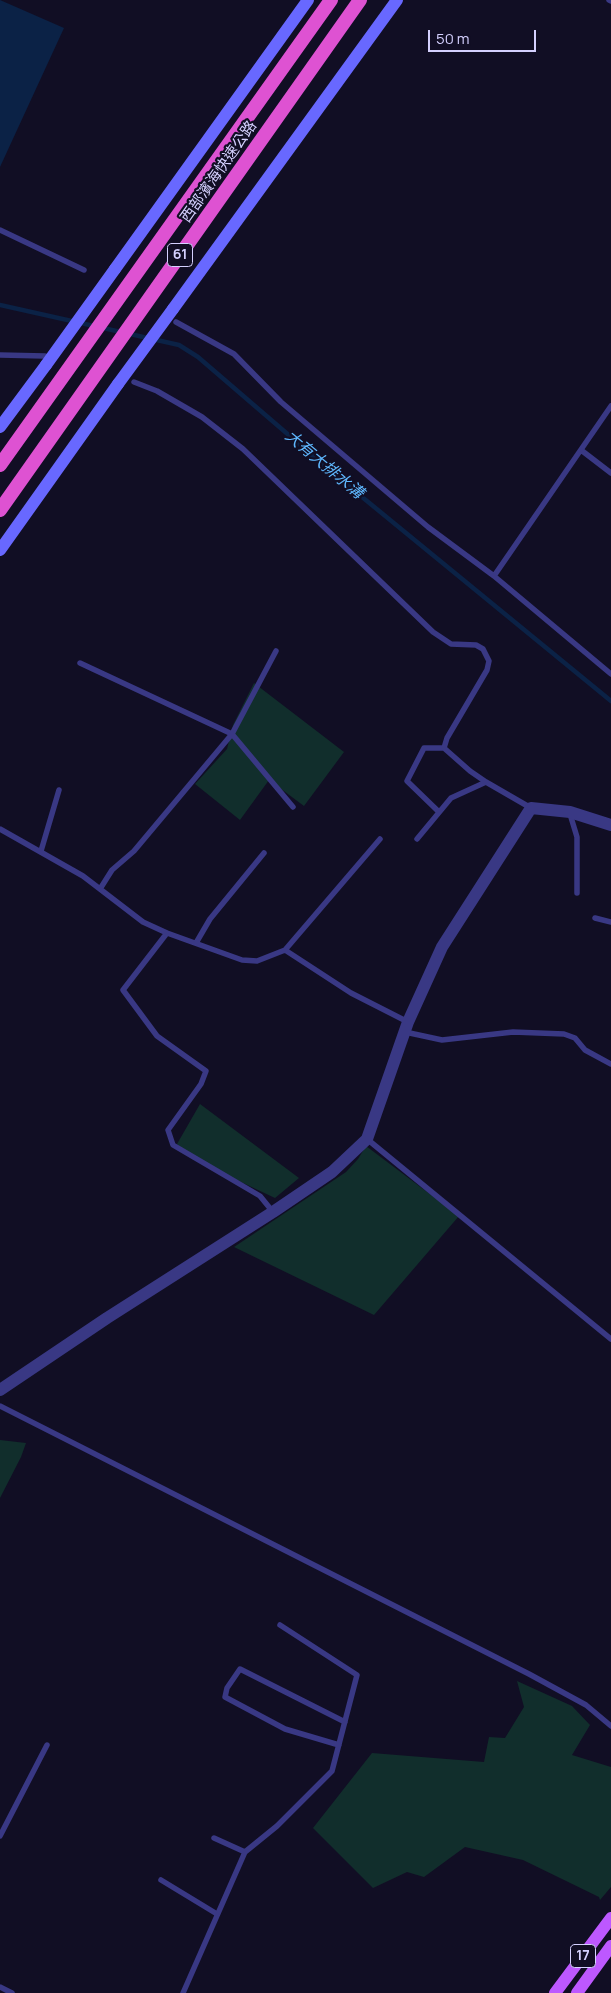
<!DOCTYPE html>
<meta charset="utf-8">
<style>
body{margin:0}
#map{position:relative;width:611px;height:1993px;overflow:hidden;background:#110e24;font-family:Manrope,sans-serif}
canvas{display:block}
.scale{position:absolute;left:428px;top:30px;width:108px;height:22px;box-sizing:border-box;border:2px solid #d5d1ff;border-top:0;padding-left:6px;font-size:15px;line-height:18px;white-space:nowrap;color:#d5d1ff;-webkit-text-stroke:4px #110e24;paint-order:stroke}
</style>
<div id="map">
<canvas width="611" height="1993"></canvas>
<div class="scale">50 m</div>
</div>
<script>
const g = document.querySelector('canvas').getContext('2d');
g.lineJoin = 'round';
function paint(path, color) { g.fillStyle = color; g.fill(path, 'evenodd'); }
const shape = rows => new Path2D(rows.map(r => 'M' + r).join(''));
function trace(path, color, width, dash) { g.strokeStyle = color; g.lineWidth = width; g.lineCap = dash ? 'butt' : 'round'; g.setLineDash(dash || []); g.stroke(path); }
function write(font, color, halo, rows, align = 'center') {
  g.font = font + ' Manrope,"Noto Sans TC",sans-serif'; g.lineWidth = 4.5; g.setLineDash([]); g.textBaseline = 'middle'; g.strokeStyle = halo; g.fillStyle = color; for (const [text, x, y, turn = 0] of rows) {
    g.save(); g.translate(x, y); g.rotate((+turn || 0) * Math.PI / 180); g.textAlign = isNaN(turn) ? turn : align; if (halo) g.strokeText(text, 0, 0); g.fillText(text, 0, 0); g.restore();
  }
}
const green = shape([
 [254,683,344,752,304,806,269,780,240,820,195,784,227,749,233,725],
 [200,1104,299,1178,275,1198,192,1159,177,1144],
 [366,1146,459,1216,374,1315,234,1247,346,1172,358,1159],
 [0,1440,26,1443,21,1457,0,1498],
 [517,1681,572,1706,590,1725,572,1755,611,1767,611,1887,600,1900,599,1897,523,1860,465,1847,424,1877,407,1872,373,1888,313,1828,372,1753,484,1762,489,1737,505,1738,524,1707]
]);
const water = shape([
 [0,0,64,28,0,167]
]);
const stream = shape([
 [0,305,179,345,198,357,334,474,611,701]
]);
const service = shape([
 [609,0,611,1],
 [0,230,84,270],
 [176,322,234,354,281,402,428,527,494,576,611,674],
 [0,355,45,356],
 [134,382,157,391,202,417,243,449,433,632,451,644,476,645,483,649,489,661,487,670,447,738,444,748,470,771,486,782,531,808],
 [581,450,611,473],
 [494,576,611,406],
 [80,663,232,734,293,807],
 [439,812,407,781,424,748,444,748],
 [570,814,577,837,577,893],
 [0,829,83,876,143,922,167,933,242,960,257,961,285,950,351,993,408,1022],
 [417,839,451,798,486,782],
 [41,851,59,790],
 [100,889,112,870,134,851,232,734,276,651],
 [595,918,611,922],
 [167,933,123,990,157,1036,206,1071,201,1084,168,1130,173,1145,260,1196,273,1212],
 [196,943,210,919,264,853],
 [285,950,380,839],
 [405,1032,442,1040,513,1032,564,1034,575,1038,585,1050,611,1064],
 [367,1139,611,1339],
 [0,1406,529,1674,586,1705,611,1726],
 [339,1745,285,1729,225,1697,227,1688,240,1669,345,1722],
 [0,1836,47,1745],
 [245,1852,277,1826,332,1771,357,1675,280,1625],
 [161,1880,217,1914],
 [0,1987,12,1993],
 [183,1993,245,1852,214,1838]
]);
const tertiary = shape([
 [0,1390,107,1318,273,1212,332,1172,367,1139,408,1022,442,947,531,808,570,812,611,825]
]);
const secondary = shape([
 [115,269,308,0],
 [173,309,397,0],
 [0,427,46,365],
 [0,550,118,384]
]);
const primary = shape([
 [555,1993,611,1918],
 [577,1993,611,1946]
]);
const secondaryBridge = shape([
 [46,365,115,269],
 [118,384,173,309]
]);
const trunkBridge = shape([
 [0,465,331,0],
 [0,510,360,0]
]);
const shields = [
 [180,255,25],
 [583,1956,25]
];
const shieldNames = [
 ["61",180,255],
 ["17",583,1956]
];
const streetNames = [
 ["西部濱海快速公路",219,172,-55]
];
const waterNames = [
 ["大有大排水溝",324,465,40]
];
paint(green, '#112e2c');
paint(water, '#0b2246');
trace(stream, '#0b2246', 4.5);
trace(service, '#393884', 5.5);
trace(tertiary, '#393884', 12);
trace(secondary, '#6868ff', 12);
trace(primary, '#bd58ff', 12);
trace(secondaryBridge, '#6868ff', 12);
trace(trunkBridge, '#de52d2', 14);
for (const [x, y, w] of shields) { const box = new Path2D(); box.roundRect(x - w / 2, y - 11.5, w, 23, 4); g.fillStyle = '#110e24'; g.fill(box); trace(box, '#d5d1ff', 1); }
write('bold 14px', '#d5d1ff', null, shieldNames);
write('15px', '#d5d1ff', '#110e24', streetNames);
write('italic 16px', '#5fb8ff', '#110e24', waterNames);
</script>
